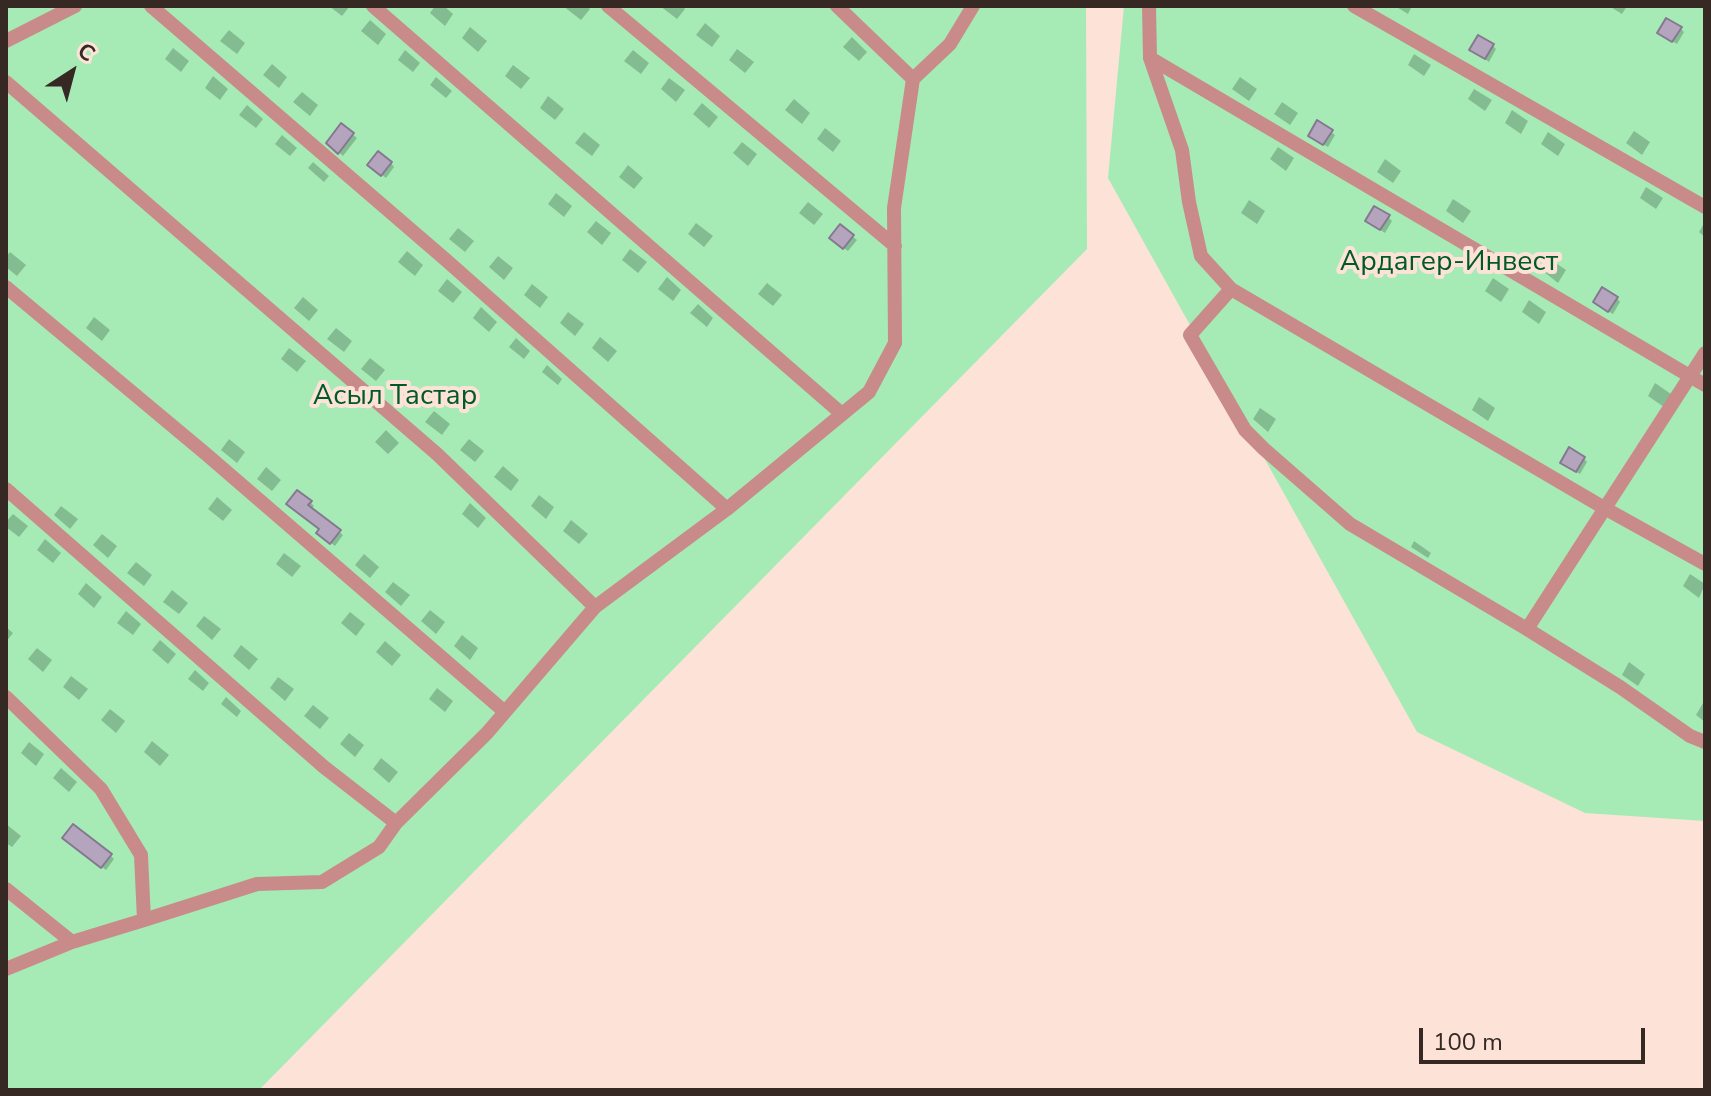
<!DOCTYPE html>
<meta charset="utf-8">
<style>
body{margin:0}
#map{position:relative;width:1711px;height:1096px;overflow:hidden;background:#fce2d7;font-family:"Nunito Sans",sans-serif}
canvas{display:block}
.frame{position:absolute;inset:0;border:8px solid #362924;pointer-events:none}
.north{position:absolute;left:32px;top:32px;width:80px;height:80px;-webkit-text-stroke:6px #fce2d7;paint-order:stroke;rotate:36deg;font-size:22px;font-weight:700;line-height:32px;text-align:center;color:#362924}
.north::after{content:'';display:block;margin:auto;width:28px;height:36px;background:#362924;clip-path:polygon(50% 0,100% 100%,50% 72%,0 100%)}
.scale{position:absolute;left:1419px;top:1028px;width:226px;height:36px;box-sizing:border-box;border:4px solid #362924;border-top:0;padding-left:10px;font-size:24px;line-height:28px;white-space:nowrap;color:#362924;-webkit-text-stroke:6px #fce2d7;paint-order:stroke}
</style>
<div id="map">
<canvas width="1711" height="1096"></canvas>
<div class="frame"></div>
<div class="north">С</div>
<div class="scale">100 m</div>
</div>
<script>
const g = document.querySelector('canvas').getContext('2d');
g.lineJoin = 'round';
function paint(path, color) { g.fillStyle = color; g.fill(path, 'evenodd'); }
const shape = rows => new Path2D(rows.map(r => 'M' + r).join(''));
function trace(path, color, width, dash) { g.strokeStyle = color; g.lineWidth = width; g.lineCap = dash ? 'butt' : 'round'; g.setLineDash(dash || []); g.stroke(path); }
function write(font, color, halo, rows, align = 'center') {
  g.font = font + ' "Nunito Sans",sans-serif'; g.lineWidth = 8; g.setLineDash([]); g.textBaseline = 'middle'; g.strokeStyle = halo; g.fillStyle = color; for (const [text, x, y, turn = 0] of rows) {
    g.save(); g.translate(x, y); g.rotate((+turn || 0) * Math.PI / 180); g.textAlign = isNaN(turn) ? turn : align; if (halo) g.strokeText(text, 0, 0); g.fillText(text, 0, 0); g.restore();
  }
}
const green = shape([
 [6,6,1086,6,1087,249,259,1090,6,1090],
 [1124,6,1705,6,1705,821,1585,813,1417,732,1108,178]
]);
const shadow = shape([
 [329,6,350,6,342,16],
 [435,6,444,6,453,14,445,26,430,13],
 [563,6,587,6,590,9,581,20],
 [660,6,682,6,685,9,677,19],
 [1395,6,1412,6,1408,14],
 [1609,6,1627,6,1622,14],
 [370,20,386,34,378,45,361,31],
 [705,23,720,36,712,47,696,35],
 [470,27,487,41,478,52,462,38],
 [1681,29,1684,32,1677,44,1663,36],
 [229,30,245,43,237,54,220,41],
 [852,37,867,52,859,61,843,47],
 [1493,46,1496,49,1489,62,1476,53],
 [173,48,189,61,181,72,165,59],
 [737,49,754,62,745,73,729,60],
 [405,50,420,63,413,72,398,60],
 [633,50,649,63,641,74,624,61],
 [1414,54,1431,65,1424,76,1408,65],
 [272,64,287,77,279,88,263,75],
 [513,65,530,78,521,89,505,76],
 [213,76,228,89,220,100,205,88],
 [436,77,452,91,446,98,430,85],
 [1240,77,1257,89,1249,101,1232,89],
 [669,78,685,90,676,102,661,89],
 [1474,89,1492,100,1485,111,1468,99],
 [302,92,318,105,310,116,293,102],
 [548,96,564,109,555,120,540,108],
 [794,99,810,113,802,124,785,110],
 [1282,102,1298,113,1290,125,1274,114],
 [702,103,718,117,709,128,693,114],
 [247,105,263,119,256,128,239,115],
 [1512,110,1528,121,1521,134,1505,123],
 [342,126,357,138,343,156,328,143],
 [825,128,841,141,833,152,817,139],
 [1634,131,1650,142,1642,155,1626,143],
 [584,132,600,145,592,156,575,143],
 [1331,132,1335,135,1328,147,1314,139],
 [1548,132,1565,144,1558,156,1541,144],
 [282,135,297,148,290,156,275,144],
 [742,142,757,154,748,166,733,153],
 [1278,147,1294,158,1286,171,1270,159],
 [1385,159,1401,171,1393,183,1377,172],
 [313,162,329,176,324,182,308,168],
 [391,163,394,167,386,178,373,168],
 [628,165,643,178,634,189,619,177],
 [1646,187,1663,198,1656,209,1640,198],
 [556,193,572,206,564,217,548,204],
 [1453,199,1471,211,1463,223,1446,211],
 [1249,200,1265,211,1257,224,1241,213],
 [808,202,823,214,814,225,799,213],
 [1388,217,1392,221,1385,233,1371,224],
 [596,221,611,233,602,245,587,232],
 [1705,222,1705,237,1699,232],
 [696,223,713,236,704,247,688,234],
 [840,227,857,240,848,251,835,242],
 [458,228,474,241,465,252,449,239],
 [630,249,647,262,638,273,622,260],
 [407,251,423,265,415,276,398,262],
 [10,252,26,265,17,276,6,267,6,257],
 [498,256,513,268,504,280,489,267],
 [1550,259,1566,270,1558,283,1543,271],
 [667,277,681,290,673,301,658,289],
 [1493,278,1509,289,1501,302,1485,291],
 [447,279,462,292,453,303,438,291],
 [767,283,782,295,773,306,758,294],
 [532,284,548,297,540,308,524,295],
 [303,297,318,310,309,321,294,308],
 [1617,298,1620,302,1613,314,1599,306],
 [1529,300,1546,312,1539,324,1522,312],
 [698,304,713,318,707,327,690,313],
 [481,307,497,322,489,332,473,318],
 [568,312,584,324,575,336,560,323],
 [94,317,110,330,102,341,86,328],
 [336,328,352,341,344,352,327,339],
 [600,337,617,351,608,362,592,348],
 [516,338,530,351,524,359,509,347],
 [289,348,306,361,297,372,281,359],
 [370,358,385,370,376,381,361,369],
 [547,365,562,379,558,385,542,372],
 [402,383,419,396,410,407,394,394],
 [1655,383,1671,394,1664,407,1648,396],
 [1479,397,1495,408,1488,421,1472,410],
 [1260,408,1276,419,1268,432,1253,419],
 [434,411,450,424,442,435,425,422],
 [386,430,399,443,388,454,375,442],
 [229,439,245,452,237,463,221,450],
 [469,439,484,451,475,462,460,450],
 [1584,458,1587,462,1580,474,1566,466],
 [503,466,519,480,511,491,494,477],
 [266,467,281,480,272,491,257,479],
 [539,495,554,507,546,519,531,506],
 [217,497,232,510,223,521,208,509],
 [310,502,314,506,311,510,343,535,335,546,322,536,321,529,293,507],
 [470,503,486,518,478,528,462,514],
 [61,506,78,519,70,529,54,515],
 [13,514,28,526,19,537,6,527,6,522],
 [571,520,588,534,579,544,563,531],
 [102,534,117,546,108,558,93,545],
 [45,539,61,553,53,563,37,550],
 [1414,541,1431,553,1428,558,1411,547],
 [284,553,301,566,292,577,276,564],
 [364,554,379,567,370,578,355,565],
 [136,562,152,575,144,586,127,573],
 [1690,574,1705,584,1699,598,1683,586],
 [393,582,410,595,401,606,385,592],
 [86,583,102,597,94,608,78,594],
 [172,590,188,603,179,614,163,602],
 [430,610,445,622,436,634,421,621],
 [126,611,141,624,133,635,117,623],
 [350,612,365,624,356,636,341,623],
 [204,616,221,629,212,640,196,626],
 [6,627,13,633,6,642],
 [462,635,478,648,470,660,454,646],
 [160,640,176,654,168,664,152,650],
 [385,641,401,655,392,666,376,652],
 [241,645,258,659,249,670,233,656],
 [37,648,52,660,43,672,28,659],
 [1629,662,1645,674,1638,686,1622,675],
 [195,670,209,683,203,691,188,679],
 [71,676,88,689,79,700,63,687],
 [278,677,294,689,285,701,270,688],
 [437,688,453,701,445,712,429,699],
 [226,697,241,711,237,717,221,704],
 [1703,703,1705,704,1705,722,1696,715],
 [313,705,329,718,320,729,304,716],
 [110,709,125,721,116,733,101,720],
 [349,733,364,745,355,757,340,744],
 [152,741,169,755,160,766,144,752],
 [29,742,44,754,36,766,21,753],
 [381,758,398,772,389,783,373,769],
 [61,768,77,782,69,792,53,778],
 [6,824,21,836,12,847,6,843],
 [68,842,110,855,114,859,106,870]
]);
const building = shape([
 [1666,18,1682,27,1672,42,1657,33,1666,18],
 [1478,35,1494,44,1485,59,1469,50,1478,35],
 [1317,120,1333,130,1323,145,1308,136,1317,120],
 [341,123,354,133,338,154,326,143,341,123],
 [378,151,392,162,381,176,367,165,378,151],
 [1374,206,1390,215,1380,230,1365,221,1374,206],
 [840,224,854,235,843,249,829,238,840,224],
 [1602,287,1618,297,1608,312,1593,302,1602,287],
 [1569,447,1585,457,1576,472,1560,463,1569,447],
 [297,490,312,501,308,505,341,530,330,544,316,533,319,529,286,504,297,490],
 [73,824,112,854,101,868,62,838,73,824]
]);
const street = shape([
 [151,6,446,260,727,509],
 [373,6,842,414],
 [608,6,895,246],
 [1149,6,1150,58],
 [1354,6,1705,207],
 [6,41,75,6],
 [913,79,950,44,973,6],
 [6,82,437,454,595,607],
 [6,287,206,454,505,712],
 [1231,289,1190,335,1245,430,1264,449,1350,524,1527,629,1620,687,1690,736,1705,742],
 [1705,385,1150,58,1182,150,1189,202,1201,256,1231,289,1606,509,1705,564],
 [6,489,324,767,396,823,379,847,322,882,257,884,144,920],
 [1527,629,1705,353],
 [6,697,101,789,141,855,144,920,72,942],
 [396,823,487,733,595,607,727,509,869,392,895,343,894,208,913,79,837,6],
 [6,889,72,942,6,969]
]);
const parkNames = [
 ["Ардагер-Инвест",1449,263],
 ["Асыл Тастар",395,397]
];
paint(green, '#a6ebb6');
paint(shadow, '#0003');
paint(building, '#b4a4be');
trace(building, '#867790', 2);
trace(street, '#c98b8a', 14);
write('28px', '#005a28', '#fce2d7', parkNames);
</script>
